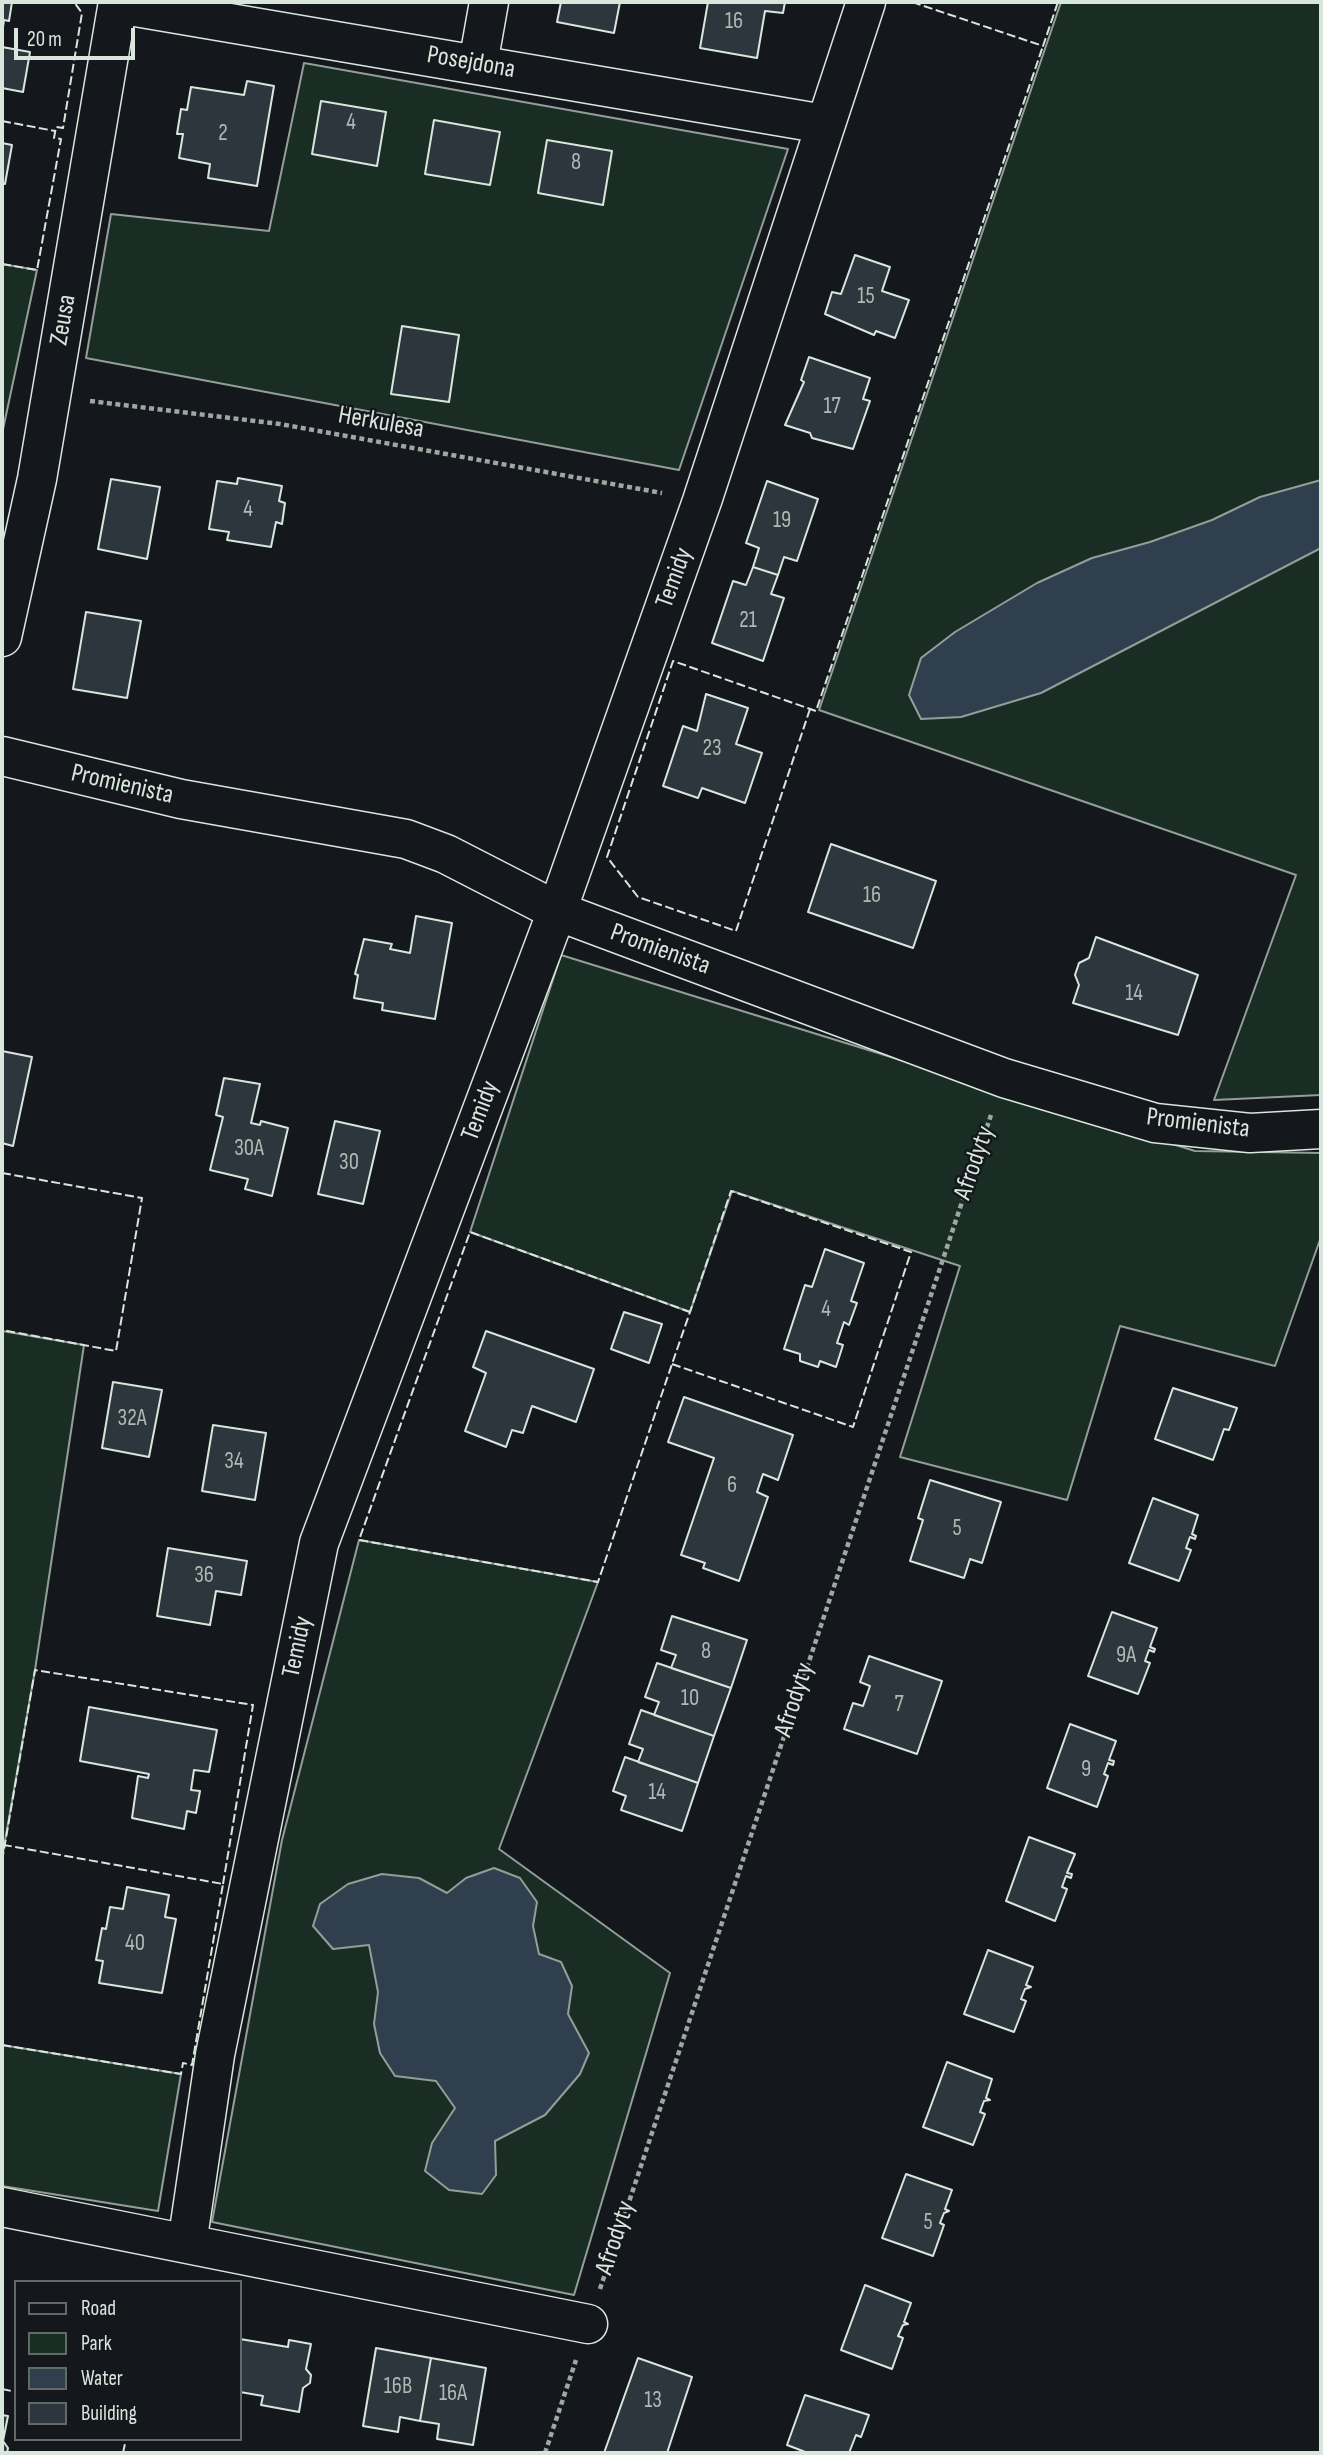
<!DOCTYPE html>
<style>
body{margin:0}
#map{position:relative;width:1323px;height:2455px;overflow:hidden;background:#14181c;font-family:"Sofia Sans Condensed",sans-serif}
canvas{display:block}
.frame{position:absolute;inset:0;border:4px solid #d8e6dc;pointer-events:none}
.legend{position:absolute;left:14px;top:2280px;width:228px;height:161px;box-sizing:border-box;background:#14181c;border:2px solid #626a69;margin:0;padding:9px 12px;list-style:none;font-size:21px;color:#d8e6dc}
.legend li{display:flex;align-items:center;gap:14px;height:35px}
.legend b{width:35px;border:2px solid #626a69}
.scale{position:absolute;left:14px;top:28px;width:121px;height:32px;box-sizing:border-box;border:4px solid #d8e6dc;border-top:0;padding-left:9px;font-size:21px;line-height:24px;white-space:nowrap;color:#d8e6dc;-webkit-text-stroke:5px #14181c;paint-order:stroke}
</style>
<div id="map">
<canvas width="1323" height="2455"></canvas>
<div class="frame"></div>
<ul class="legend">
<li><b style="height:9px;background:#14181c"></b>Road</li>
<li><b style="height:19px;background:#1a2d24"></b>Park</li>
<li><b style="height:19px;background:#2f3f4d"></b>Water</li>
<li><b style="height:19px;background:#2c363c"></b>Building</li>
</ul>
<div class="scale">20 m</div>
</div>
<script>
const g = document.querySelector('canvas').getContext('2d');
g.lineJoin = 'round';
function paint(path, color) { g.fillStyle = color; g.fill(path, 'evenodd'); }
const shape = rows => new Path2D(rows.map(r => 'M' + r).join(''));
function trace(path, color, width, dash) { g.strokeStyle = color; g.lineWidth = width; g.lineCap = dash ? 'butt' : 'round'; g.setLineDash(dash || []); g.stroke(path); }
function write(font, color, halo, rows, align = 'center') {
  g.font = font + ' "Sofia Sans Condensed",sans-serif'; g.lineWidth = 5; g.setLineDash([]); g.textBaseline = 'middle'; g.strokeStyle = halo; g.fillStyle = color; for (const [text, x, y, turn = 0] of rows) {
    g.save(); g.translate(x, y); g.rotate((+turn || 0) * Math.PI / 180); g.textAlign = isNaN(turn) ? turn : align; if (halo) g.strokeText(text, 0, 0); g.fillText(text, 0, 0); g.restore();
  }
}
const green = shape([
 [1061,2,1321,2,1321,1095,1214,1100,1296,875,819,710,1061,2],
 [304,63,788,149,679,470,86,358,111,214,269,231,304,63],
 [2,264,37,270,2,434,2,264],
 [561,955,1195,1151,1321,1153,1321,1237,1275,1366,1120,1326,1067,1500,900,1457,960,1266,732,1191,690,1312,470,1232,561,955],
 [2,1331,84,1345,35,1670,2,1858,2,1331],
 [359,1540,598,1582,499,1849,670,1973,574,2295,212,2222,282,1840,359,1540],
 [2,2045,181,2074,158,2211,2,2186,2,2045]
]);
const water = shape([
 [1321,480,1321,548,1041,693,961,717,921,719,909,695,921,658,955,632,1037,583,1092,558,1150,542,1212,520,1260,497,1321,480],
 [494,1868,520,1878,537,1902,533,1926,539,1954,561,1962,572,1986,568,2014,589,2053,580,2074,545,2115,495,2141,496,2175,482,2194,449,2190,425,2171,432,2143,455,2108,436,2081,395,2076,380,2053,374,2024,378,1992,369,1945,333,1949,313,1926,320,1904,348,1884,382,1874,419,1878,447,1893,466,1878,494,1868]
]);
const building = shape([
 [2,2,12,2,9,21,4,20,2,34,2,2],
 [561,2,620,2,614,33,557,22,561,2],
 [708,2,785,2,783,13,765,11,757,58,700,48,708,2],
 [2,47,30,52,23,92,2,88,2,47],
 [247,81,274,86,257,186,208,178,210,164,179,158,183,134,177,134,181,109,187,110,191,87,244,95,247,81],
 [321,101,386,112,377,166,312,154,321,101],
 [434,120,500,132,490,185,425,174,434,120],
 [547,140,612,151,603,205,538,193,547,140],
 [2,143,12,145,5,184,2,184,2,143],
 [855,255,890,267,882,291,909,300,895,338,876,331,874,335,825,314,832,292,841,294,855,255],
 [402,326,459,335,449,402,391,394,402,326],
 [809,357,870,378,863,399,870,401,853,449,812,438,810,433,785,425,804,382,801,380,809,357],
 [238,478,282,486,279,501,285,503,282,524,276,522,271,547,227,540,229,532,209,529,217,481,237,484,238,478],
 [111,479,160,487,147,559,98,549,111,479],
 [767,481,818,499,797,561,784,557,778,575,753,567,759,548,746,543,767,481],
 [753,567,778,575,771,594,784,598,763,661,712,643,733,581,746,585,753,567],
 [86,612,141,621,127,698,73,689,86,612],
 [706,694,748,708,736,744,762,753,745,803,702,788,698,798,663,786,683,726,697,731,706,694],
 [831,844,936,881,913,948,808,912,831,844],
 [416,916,452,923,435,1019,382,1010,383,1003,354,998,358,975,355,974,364,939,392,944,390,949,410,953,416,916],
 [1096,937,1198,975,1178,1035,1073,1003,1079,985,1075,975,1079,963,1089,958,1096,937],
 [2,1051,32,1057,13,1146,2,1143,2,1051],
 [224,1078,260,1084,251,1123,260,1125,261,1121,288,1128,272,1196,245,1189,248,1179,210,1170,223,1117,216,1115,224,1078],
 [335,1121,380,1131,363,1204,318,1194,335,1121],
 [825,1249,864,1263,851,1301,857,1303,849,1325,844,1322,837,1343,843,1345,836,1367,820,1361,818,1367,800,1361,800,1354,784,1349,805,1285,812,1287,825,1249],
 [624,1312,662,1324,649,1363,611,1349,624,1312],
 [486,1331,594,1369,576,1422,532,1406,523,1433,512,1430,506,1447,465,1431,486,1373,473,1367,486,1331],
 [113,1382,162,1390,149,1457,102,1448,113,1382],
 [1173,1388,1237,1408,1229,1430,1224,1429,1213,1460,1155,1439,1173,1388],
 [684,1397,793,1435,778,1480,763,1474,757,1492,768,1497,739,1581,703,1568,705,1563,681,1555,714,1458,668,1442,684,1397],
 [213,1425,266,1433,255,1500,202,1491,213,1425],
 [930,1480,1001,1502,982,1563,970,1559,964,1578,910,1561,923,1520,918,1518,930,1480],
 [1153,1498,1198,1515,1192,1534,1196,1536,1195,1539,1190,1537,1186,1548,1191,1550,1179,1581,1129,1563,1153,1498],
 [168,1548,247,1561,241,1595,216,1591,210,1625,157,1616,168,1548],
 [1112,1612,1157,1628,1150,1647,1155,1649,1154,1652,1149,1650,1145,1661,1150,1663,1138,1694,1088,1676,1112,1612],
 [672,1616,747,1640,731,1688,671,1668,676,1655,661,1650,672,1616],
 [869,1656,942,1681,917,1754,844,1729,853,1703,863,1706,870,1686,860,1682,869,1656],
 [657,1663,731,1688,714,1736,654,1715,659,1702,645,1697,657,1663],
 [89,1707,217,1730,209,1772,194,1770,191,1790,200,1791,196,1813,187,1811,184,1829,132,1818,138,1776,148,1778,149,1774,80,1761,89,1707],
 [641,1710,714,1736,698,1783,638,1762,643,1749,629,1744,641,1710],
 [1070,1724,1116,1741,1109,1760,1114,1761,1113,1765,1108,1763,1104,1774,1108,1776,1097,1807,1047,1788,1070,1724],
 [625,1757,698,1783,682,1831,621,1810,626,1796,613,1791,625,1757],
 [1029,1837,1075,1854,1067,1873,1072,1874,1071,1878,1066,1876,1062,1887,1067,1889,1066,1892,1055,1921,1006,1901,1029,1837],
 [127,1887,169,1895,165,1917,176,1919,162,1993,99,1983,103,1961,96,1960,102,1928,106,1929,110,1907,123,1909,127,1887],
 [988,1950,1033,1967,1026,1985,1031,1987,1025,1989,1021,1999,1026,2001,1014,2032,964,2014,988,1950],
 [947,2062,992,2079,986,2098,990,2100,984,2101,980,2112,985,2114,973,2145,923,2127,947,2062],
 [906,2174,952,2190,945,2209,949,2211,944,2213,940,2223,944,2225,933,2256,882,2238,906,2174],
 [865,2285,911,2303,904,2322,908,2324,903,2325,898,2336,903,2338,892,2369,841,2350,865,2285],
 [240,2339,288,2347,289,2340,311,2344,306,2369,311,2375,310,2383,303,2388,299,2412,261,2405,263,2396,240,2392,240,2339],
 [376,2348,431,2358,420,2421,400,2417,398,2432,363,2426,376,2348],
 [431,2358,486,2368,473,2445,437,2439,439,2424,420,2421,431,2358],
 [638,2358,692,2377,667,2453,604,2453,638,2358],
 [805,2395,869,2415,861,2437,856,2435,849,2453,808,2453,787,2445,805,2395],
 [2,2415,8,2416,3,2441,8,2448,7,2453,2,2453,2,2415]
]);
const path = shape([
 [90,401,280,424,662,493],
 [600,2289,991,1115],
 [545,2453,576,2360]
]);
const minor = shape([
 [118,4,824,124],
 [478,64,489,2],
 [2,637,37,479,118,2],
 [2,756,181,799,406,839,446,854,557,911,1004,1078,1155,1123,1250,1133,1321,1129],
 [2,2207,588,2324],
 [187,2244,215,2055,319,1543,557,911,702,501,866,2]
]);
const fence = shape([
 [912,2,1043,46,1058,2],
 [2,121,55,131],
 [2,264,37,270,61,139,54,138,56,127,63,128,82,13,74,2],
 [810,709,736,931,638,897,607,857,673,661,816,711,1043,46],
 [2,1173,142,1198,116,1351,2,1330],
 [672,1364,853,1427,911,1252,731,1191,690,1312,672,1364,598,1582,359,1540,470,1232,690,1312],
 [2,1861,35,1670,253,1705,223,1884],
 [2,2045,181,2074,183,2063,192,2065,223,1884,4,1845],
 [2,2389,16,2392],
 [123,2453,126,2439]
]);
const numberNames = [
 ["16",734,22],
 ["4",351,123],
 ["2",223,134],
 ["8",576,163],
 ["15",866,297],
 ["17",832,407],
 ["4",248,510],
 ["19",782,521],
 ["21",748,621],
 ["23",712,749],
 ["16",872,896],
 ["14",1134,994],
 ["30A",249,1149],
 ["30",349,1163],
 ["4",826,1310],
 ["32A",132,1419],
 ["34",234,1462],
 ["6",732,1486],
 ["5",957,1529],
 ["36",204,1576],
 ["8",706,1652],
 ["9A",1126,1656],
 ["10",690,1699],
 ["7",899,1705],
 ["9",1086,1770],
 ["14",657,1793],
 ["40",135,1944],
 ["5",928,2223],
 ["16B",398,2387],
 ["16A",453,2394],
 ["13",653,2401]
];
const streetNames = [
 ["Posejdona",471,63,10],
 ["Zeusa",64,320,-80],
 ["Herkulesa",381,423,10],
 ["Temidy",675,578,-70],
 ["Promienista",122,785,13],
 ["Promienista",660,950,20],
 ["Temidy",481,1111,-69],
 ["Promienista",1198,1124,7],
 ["Afrodyty",975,1163,-71],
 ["Temidy",298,1647,-78],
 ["Afrodyty",795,1700,-72],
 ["Afrodyty",616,2238,-72]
];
paint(green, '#1a2d24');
trace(green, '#939e99', 2);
paint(water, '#2f3f4d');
trace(water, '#939e99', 2);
paint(building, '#2c363c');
trace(building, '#d8e6dc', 2);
trace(minor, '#d8e6dc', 41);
trace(path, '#9da8a2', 4.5, [5, 3.5]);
trace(minor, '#14181c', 38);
trace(fence, '#d8e6dc', 2, [9, 3.5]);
write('23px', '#adbab4', null, numberNames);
write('26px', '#d8e6dc', '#14181c', streetNames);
</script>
